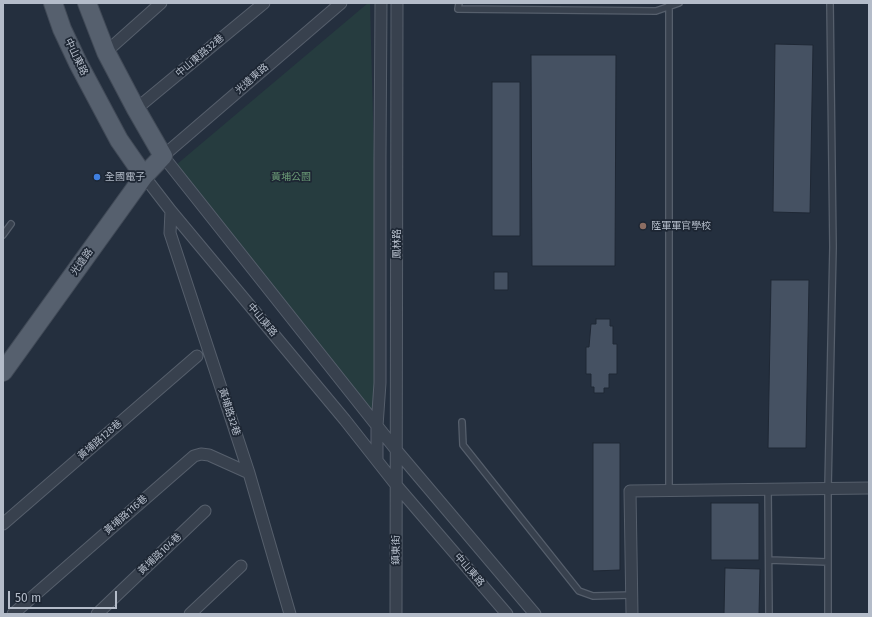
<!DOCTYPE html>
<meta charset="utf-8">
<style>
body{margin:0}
#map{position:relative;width:872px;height:617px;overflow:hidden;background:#242f3e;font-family:"Fira Sans",sans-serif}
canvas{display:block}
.frame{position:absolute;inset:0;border:4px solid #b4bcc9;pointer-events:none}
.scale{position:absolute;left:8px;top:591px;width:109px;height:18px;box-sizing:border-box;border:2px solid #b4bcc9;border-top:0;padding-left:5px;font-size:12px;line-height:14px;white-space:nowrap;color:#b4bcc9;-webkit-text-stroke:3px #1d2633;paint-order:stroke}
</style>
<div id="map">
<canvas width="872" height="617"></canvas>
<div class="frame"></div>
<div class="scale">50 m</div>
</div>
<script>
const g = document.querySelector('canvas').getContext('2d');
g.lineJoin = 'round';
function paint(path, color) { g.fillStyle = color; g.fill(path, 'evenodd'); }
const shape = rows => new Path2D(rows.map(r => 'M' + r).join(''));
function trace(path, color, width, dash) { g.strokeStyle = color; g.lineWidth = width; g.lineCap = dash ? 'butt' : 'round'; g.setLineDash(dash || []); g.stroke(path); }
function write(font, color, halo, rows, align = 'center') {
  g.font = font + ' "Fira Sans","Noto Sans TC",sans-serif'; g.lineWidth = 3.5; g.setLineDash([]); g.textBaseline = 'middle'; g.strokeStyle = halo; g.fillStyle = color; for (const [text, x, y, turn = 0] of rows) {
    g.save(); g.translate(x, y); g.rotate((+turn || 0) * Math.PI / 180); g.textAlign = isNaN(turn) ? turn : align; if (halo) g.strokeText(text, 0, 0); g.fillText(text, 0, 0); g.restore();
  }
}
const green = shape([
 [368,3,370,3,380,383,377,426,176,165]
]);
const building = shape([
 [775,44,813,45,810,213,773,212,775,44],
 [531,55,616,55,615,266,532,266,531,55],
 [492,82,520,82,520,236,492,236,492,82],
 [494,272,508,272,508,290,494,290,494,272],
 [771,280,809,280,806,448,768,448,771,280],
 [596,319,610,319,610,326,613,326,613,344,617,344,617,374,609,374,609,388,604,388,604,393,594,393,594,387,591,387,591,374,586,374,586,347,589,347,591,324,596,324,596,319],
 [593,443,620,443,620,570,593,571,593,443],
 [711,503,759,503,759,560,711,560,711,503],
 [725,568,760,569,759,614,724,614,725,568]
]);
const lane = shape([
 [459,3,458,9,656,11,679,3],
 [669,3,669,490],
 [3,235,11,224],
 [462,422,463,445,579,591,593,596,632,595],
 [768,489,769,614],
 [769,560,828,562],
 [828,614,828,488,833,247,830,3]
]);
const street = shape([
 [341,3,163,156,397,451,535,614],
 [106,52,161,3],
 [136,109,264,3],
 [144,176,171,211,345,420,397,486,507,614],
 [171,211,170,233,249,473,290,614],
 [377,459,377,426,380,383,380,157,381,3],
 [3,524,197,356],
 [13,614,194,456,201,454,209,455,249,473],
 [97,614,205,511],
 [190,614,241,566],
 [396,614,397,3],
 [632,614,630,491,869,488]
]);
const primary = shape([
 [53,3,62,29,78,63,119,140,144,176],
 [3,372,144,176,163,156,136,109,106,52,87,3]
]);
const markers = [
 [97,177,4,"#3f7fe0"],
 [643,226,4,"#8d6e63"]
];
const streetNames = [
 ["中山東路32巷",200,56,-40],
 ["中山東路",76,57,64],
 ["光遠東路",252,79,-41],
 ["鳳林路",397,244,-90],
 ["光遠路",82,262,-54],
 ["中山東路",262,320,50],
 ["黃埔路32巷",229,412,72],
 ["黃埔路128巷",100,440,-41],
 ["黃埔路116巷",126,515,-41],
 ["鎮東街",396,550,-90],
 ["黃埔路104巷",160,554,-43],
 ["中山東路",469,570,49]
];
const poiNames = [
 ["全國電子",105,177],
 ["陸軍軍官學校",651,226]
];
const parkNames = [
 ["黃埔公園",291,177]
];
paint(green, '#263c3f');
paint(building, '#455162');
trace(building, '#1f2835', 1);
trace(lane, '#565f6c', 8);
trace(street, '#565f6c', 13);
trace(primary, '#414a57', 20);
trace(lane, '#38414e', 5.5);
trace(street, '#38414e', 11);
trace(primary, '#56606e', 18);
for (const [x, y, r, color] of markers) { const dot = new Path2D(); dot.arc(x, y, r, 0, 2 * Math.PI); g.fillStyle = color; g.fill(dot); trace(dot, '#1d2633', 1.5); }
write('10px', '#b4bcc9', '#1d2633', streetNames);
write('10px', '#b4bcc9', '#1d2633', poiNames, 'left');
write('10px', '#6b9a76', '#1d2633', parkNames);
</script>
